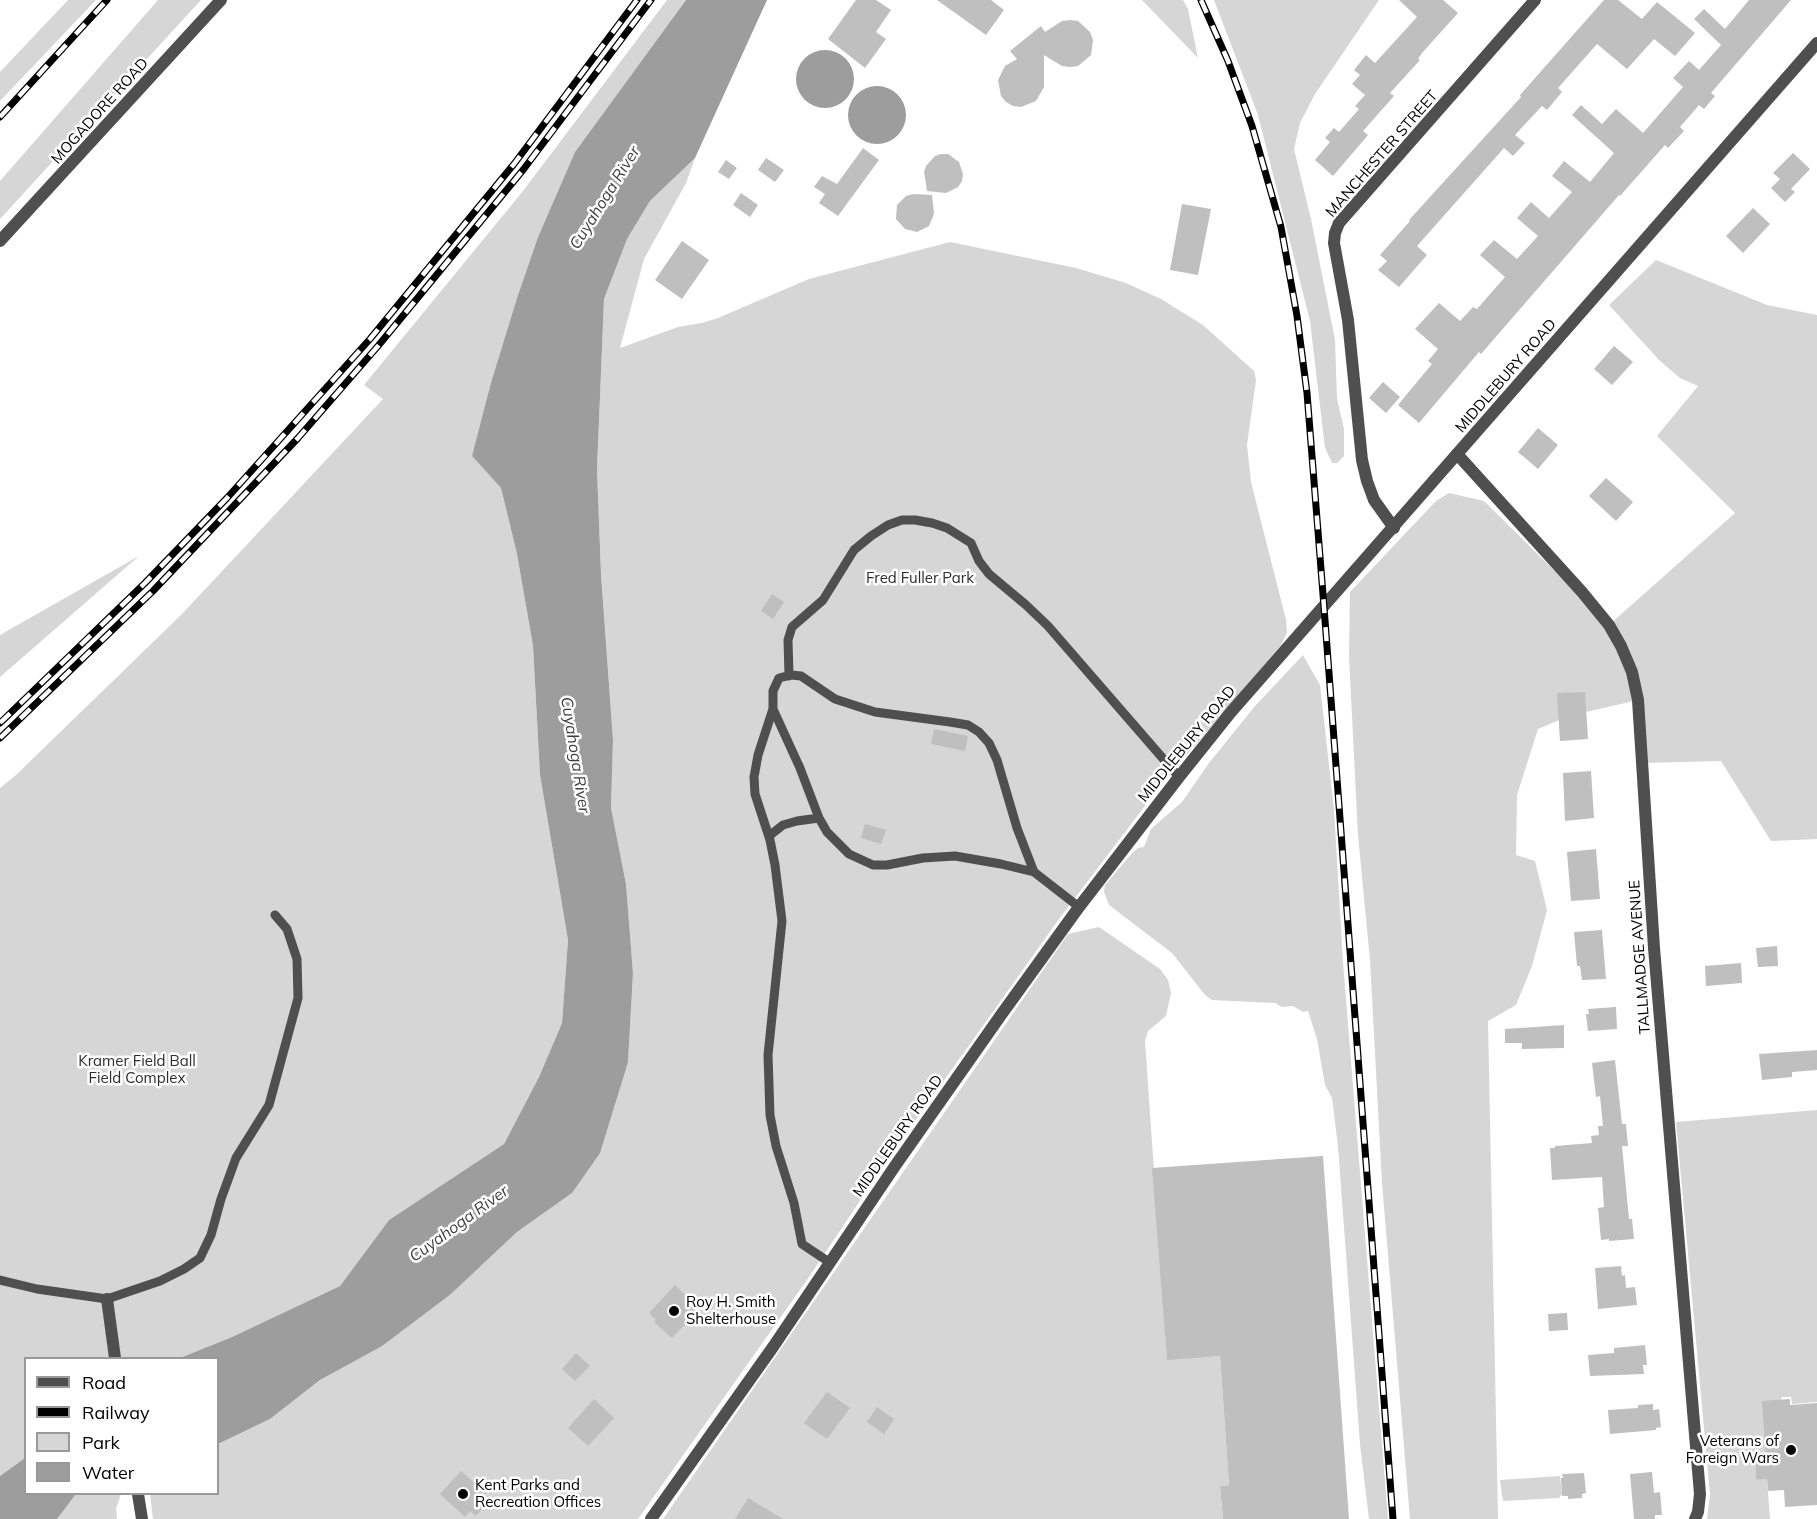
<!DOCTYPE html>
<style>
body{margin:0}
#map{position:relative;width:1817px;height:1519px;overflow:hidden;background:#fff;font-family:Mulish,sans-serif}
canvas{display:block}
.legend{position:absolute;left:24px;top:1357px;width:195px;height:138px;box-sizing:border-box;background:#fff;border:2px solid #999;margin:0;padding:8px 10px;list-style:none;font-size:18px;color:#000}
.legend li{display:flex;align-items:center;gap:12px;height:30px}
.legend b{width:30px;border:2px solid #999}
</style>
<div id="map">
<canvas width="1817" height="1519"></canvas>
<ul class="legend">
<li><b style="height:8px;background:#4f4f4f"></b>Road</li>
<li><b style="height:8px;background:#000"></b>Railway</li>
<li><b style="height:16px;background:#d6d6d6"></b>Park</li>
<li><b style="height:16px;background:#9d9d9d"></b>Water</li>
</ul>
</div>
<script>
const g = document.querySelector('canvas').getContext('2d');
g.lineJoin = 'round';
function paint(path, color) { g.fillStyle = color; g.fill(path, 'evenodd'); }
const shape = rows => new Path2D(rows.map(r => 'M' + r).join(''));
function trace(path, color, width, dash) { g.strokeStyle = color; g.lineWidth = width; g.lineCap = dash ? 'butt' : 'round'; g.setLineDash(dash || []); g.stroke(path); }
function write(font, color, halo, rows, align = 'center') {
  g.font = font + ' Mulish,sans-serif'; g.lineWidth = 5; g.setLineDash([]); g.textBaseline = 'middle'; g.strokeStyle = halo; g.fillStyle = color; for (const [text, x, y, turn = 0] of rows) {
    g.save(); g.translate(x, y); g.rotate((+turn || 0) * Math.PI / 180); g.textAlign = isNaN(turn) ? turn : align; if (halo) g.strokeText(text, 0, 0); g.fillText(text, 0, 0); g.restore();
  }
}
const green = shape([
 [68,0,96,0,0,101,0,72],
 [158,0,201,0,0,219,0,181],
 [667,0,686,0,575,152,538,237,518,295,472,456,501,488,517,554,533,646,540,775,568,940,562,1023,539,1077,504,1144,389,1220,340,1286,232,1337,180,1358,26,1358,25,1458,0,1476,0,788,16,775,182,614,383,399,364,385,523,191],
 [1142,0,1183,0,1188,9,1198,58],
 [1214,0,1379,0,1315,94,1300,123,1294,149,1311,219,1335,340,1337,399,1344,429,1344,456,1337,463,1332,463,1325,448,1310,321,1258,115],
 [695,158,686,183,644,259,620,348,678,327,702,323,718,318,809,279,950,242,1076,268,1126,283,1161,299,1203,325,1254,371,1256,380,1247,445,1251,482,1286,620,1287,633,1281,645,1157,790,1059,919,888,1159,807,1280,638,1519,153,1519,150,1494,218,1494,218,1444,270,1419,320,1380,382,1345,451,1294,517,1232,572,1193,628,1062,633,973,626,884,611,808,613,740,601,572,597,469,604,299,627,239,650,201],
 [1656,260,1767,305,1817,315,1817,839,1771,841,1721,761,1642,763,1638,700,1569,716,1538,729,1517,795,1516,855,1535,861,1547,910,1532,966,1516,1005,1488,1021,1498,1519,1410,1519,1382,1183,1370,960,1358,835,1349,657,1350,592,1436,501,1449,493,1484,501,1609,625,1735,513,1657,436,1698,386,1680,378,1660,361,1609,305],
 [139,556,0,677,0,635],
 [1303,655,1320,685,1334,810,1343,962,1388,1519,1369,1519,1360,1444,1338,1146,1332,1098,1325,1085,1317,1039,1308,1011,1303,1012,1293,1006,1282,1007,1275,1003,1212,1000,1205,995,1172,953,1109,905,1104,892,1105,885,1133,852,1138,848,1144,847,1151,829,1182,802,1209,763,1255,706],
 [1099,927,1160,969,1168,980,1171,993,1166,1016,1148,1031,1145,1041,1167,1359,1220,1356,1229,1485,1220,1486,1223,1519,663,1519,1068,934],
 [1817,1110,1817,1402,1792,1404,1791,1397,1782,1397,1766,1458,1755,1459,1756,1480,1767,1479,1770,1519,1707,1519,1710,1494,1676,1122],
 [1560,1476,1562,1494,1559,1498,1503,1501,1500,1480],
 [76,1494,121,1494,116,1509,117,1519,57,1519]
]);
const water = shape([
 [686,0,767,0,695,158,650,201,627,239,604,299,597,469,601,574,613,740,611,808,626,884,633,973,628,1062,600,1153,572,1193,517,1232,451,1294,382,1346,320,1380,270,1419,218,1444,218,1358,180,1358,232,1337,340,1286,389,1220,504,1144,539,1077,562,1023,568,940,540,775,533,646,517,554,501,488,472,456,491,383,518,295,538,237,575,152],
 '796 79a29 29 0 1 1 58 0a29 29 0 1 1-58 0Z',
 '848 115a29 29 0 1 1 58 0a29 29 0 1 1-58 0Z',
 [25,1458,26,1494,76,1494,57,1519,0,1519,0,1476]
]);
const building = shape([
 [856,0,876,0,891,10,876,32,886,39,865,68,828,39],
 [937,0,991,0,1004,10,986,35],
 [1399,0,1443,0,1458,13,1422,53,1418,59,1420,60,1390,93,1394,96,1363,131,1368,135,1333,176,1315,160,1330,142,1325,138,1334,128,1339,132,1359,109,1355,106,1365,95,1352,84,1360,75,1354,70,1366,55,1375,63,1417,17],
 [1604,0,1618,0,1642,19,1657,2,1695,33,1675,56,1654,39,1627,69,1597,44,1558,88,1562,92,1547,110,1542,106,1515,135,1525,143,1513,156,1504,148,1417,246,1427,255,1399,287,1378,270,1387,261,1380,255,1410,221,1409,220,1521,97,1520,95],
 [1749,0,1791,0,1711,93,1715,96,1704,109,1699,105,1680,127,1684,131,1668,148,1665,145,1620,196,1619,195,1481,354,1479,352,1419,423,1398,405,1432,364,1428,361,1438,349,1415,329,1439,303,1460,321,1473,307,1477,309,1505,277,1480,255,1494,240,1517,259,1538,236,1517,218,1531,202,1549,218,1572,192,1552,176,1564,161,1590,182,1614,153,1572,115,1581,105,1602,124,1616,109,1643,133,1683,87,1673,78,1689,61,1699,70,1721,45,1694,19,1704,9,1725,29],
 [1070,20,1078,21,1090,32,1093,40,1091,55,1078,66,1070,67,1062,66,1044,55,1044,87,1036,101,1021,107,1013,106,1006,102,1001,96,998,80,1005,66,1017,59,1010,51,1041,26,1045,32,1062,21],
 [863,148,879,160,838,216,819,203,825,194,814,187,822,176,837,184],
 [1793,153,1810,169,1791,189,1795,192,1785,202,1771,188,1780,179,1773,173],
 [941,154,948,154,959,162,963,174,962,181,958,187,946,193,927,191,924,172,926,166,935,156],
 [766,158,784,170,775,182,758,170],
 [726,160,737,168,729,179,718,172],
 [741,193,758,205,750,217,733,205],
 [913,194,932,195,934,214,929,226,917,232,905,229,896,219,897,205,906,196],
 [1182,204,1211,209,1198,275,1170,270],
 [1753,208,1770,224,1743,253,1726,236],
 [682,241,709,260,682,299,655,280],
 [1614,346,1633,362,1612,385,1594,369],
 [1383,382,1400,397,1386,413,1369,398],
 [1538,428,1558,445,1538,469,1518,452],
 [1606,478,1633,502,1616,521,1589,496],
 [772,594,784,602,773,619,761,611],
 [1585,692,1588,739,1560,741,1557,693],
 [934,729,968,736,965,751,931,744],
 [1591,771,1594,818,1565,821,1563,773],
 [865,824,886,830,881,844,861,838],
 [1596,849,1600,899,1571,901,1567,852],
 [1602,930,1606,979,1582,980,1580,966,1577,966,1574,932],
 [1777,946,1778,966,1758,967,1756,948],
 [1741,963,1742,983,1706,986,1705,966],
 [1616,1007,1617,1029,1588,1031,1586,1014,1589,1014,1588,1009],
 [1564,1025,1564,1048,1522,1049,1522,1043,1505,1043,1505,1029],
 [1817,1050,1817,1070,1792,1072,1792,1077,1762,1080,1759,1054],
 [1615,1060,1622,1124,1626,1124,1628,1146,1622,1146,1629,1219,1632,1219,1634,1239,1609,1241,1609,1239,1601,1240,1598,1208,1604,1207,1602,1177,1552,1180,1550,1148,1555,1148,1555,1146,1592,1143,1591,1136,1599,1135,1598,1126,1603,1126,1600,1096,1596,1097,1592,1063],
 [1323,1156,1349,1519,1223,1519,1220,1486,1229,1485,1220,1356,1167,1360,1152,1168],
 [1621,1266,1622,1276,1625,1275,1626,1288,1635,1287,1637,1305,1598,1309,1595,1268],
 [675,1285,700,1309,672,1338,654,1322,656,1320,649,1313],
 [1567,1313,1568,1330,1549,1331,1548,1314],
 [1645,1345,1647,1365,1643,1365,1644,1374,1590,1376,1588,1355,1614,1353,1614,1348],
 [576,1353,590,1366,575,1381,562,1369],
 [827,1392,850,1408,827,1439,804,1423],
 [594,1399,614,1418,588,1446,568,1428],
 [1790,1399,1790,1405,1817,1403,1817,1505,1785,1507,1784,1490,1768,1491,1767,1479,1756,1480,1755,1459,1766,1458,1762,1401],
 [1653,1404,1653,1410,1659,1409,1661,1427,1656,1428,1656,1430,1610,1434,1608,1410,1638,1408,1638,1405],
 [877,1407,894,1419,884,1434,867,1422],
 [461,1471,486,1493,483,1497,488,1502,476,1516,470,1511,465,1517,440,1494],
 [1652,1472,1654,1493,1660,1492,1662,1515,1655,1515,1655,1519,1634,1519,1630,1474],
 [1584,1473,1586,1493,1582,1494,1582,1498,1568,1499,1568,1496,1562,1496,1561,1478,1563,1478,1562,1474],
 [748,1498,783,1519,735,1519]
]);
const service = shape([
 [789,676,788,640,792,627,823,600,854,550,871,536,888,525,902,520,915,520,932,523,947,528,971,543,979,561,989,574,1026,605,1048,626,1179,777],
 [773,709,758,755,754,777,755,794,770,840,775,865,782,921,768,1055,770,1115,776,1146,794,1203,802,1244,829,1262],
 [769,836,783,825,797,821,819,818],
 [1034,872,1017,828,997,760,989,743,979,732,968,725,950,722,875,712,835,699,801,676,791,675,779,678,773,691,773,709,800,768,819,818,827,832,849,854,873,865,887,865,923,858,955,856,1001,864,1034,872,1079,907],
 [0,1280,37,1289,107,1299,160,1281,184,1269,200,1258,211,1235,221,1199,236,1158,269,1105,298,998,297,959,287,929,275,915]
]);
const minor = shape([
 [1457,454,1582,592,1609,625,1621,646,1632,672,1638,700,1654,948,1700,1494,1698,1512,1695,1519],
 [1394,528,1374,500,1367,481,1362,460,1348,320,1334,243,1335,233,1339,223,1535,0],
 [107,1299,115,1358],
 [138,1494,142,1519]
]);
const tertiary = shape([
 [0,241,221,0],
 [651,1519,773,1347,895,1166,1001,1015,1079,907,1179,777,1231,712,1817,43]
]);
const rail = shape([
 [1201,0,1228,61,1252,126,1281,227,1297,316,1307,393,1324,607,1393,1519],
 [0,117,107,0],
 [0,723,145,583,227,498,370,339,514,164,637,0],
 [0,738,153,591,298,438,378,346,523,170,651,0]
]);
const markers = [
 [674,1311,6,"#000"],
 [1791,1450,6,"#000"],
 [463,1494,6,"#000"]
];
const streetNames = [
 ["MOGADORE ROAD",100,111,-48],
 ["MANCHESTER STREET",1382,154,-49],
 ["MIDDLEBURY ROAD",1506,376,-49],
 ["MIDDLEBURY ROAD",1187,744,-51],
 ["TALLMADGE AVENUE",1640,957,-94],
 ["MIDDLEBURY ROAD",898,1136,-55]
];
const parkNames = [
 ["Fred Fuller Park",920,578],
 ["Kramer Field Ball",137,1061],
 ["Field Complex",137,1078]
];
const poiNames = [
 ["Roy H. Smith",686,1302],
 ["Shelterhouse",686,1319],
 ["Veterans of",1779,1441,"right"],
 ["Foreign Wars",1779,1458,"right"],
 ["Kent Parks and",475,1485],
 ["Recreation Offices",475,1502]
];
const waterNames = [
 ["Cuyahoga River",605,198,-58],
 ["Cuyahoga River",575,755,81],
 ["Cuyahoga River",459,1224,-36]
];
paint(green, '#d6d6d6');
paint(water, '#9d9d9d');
paint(building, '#bfbfbf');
trace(service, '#4f4f4f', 9);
trace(minor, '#4f4f4f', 12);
trace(tertiary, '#4f4f4f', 12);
trace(rail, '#000', 7);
trace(rail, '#fff', 4.5, [14]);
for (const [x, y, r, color] of markers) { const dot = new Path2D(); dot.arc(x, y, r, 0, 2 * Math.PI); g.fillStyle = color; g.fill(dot); trace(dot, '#fff', 2); }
write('15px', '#000', '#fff', streetNames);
write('15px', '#2d2d2d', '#fff', parkNames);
write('15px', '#000', '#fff', poiNames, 'left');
write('italic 16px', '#3e3e3e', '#fff', waterNames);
</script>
